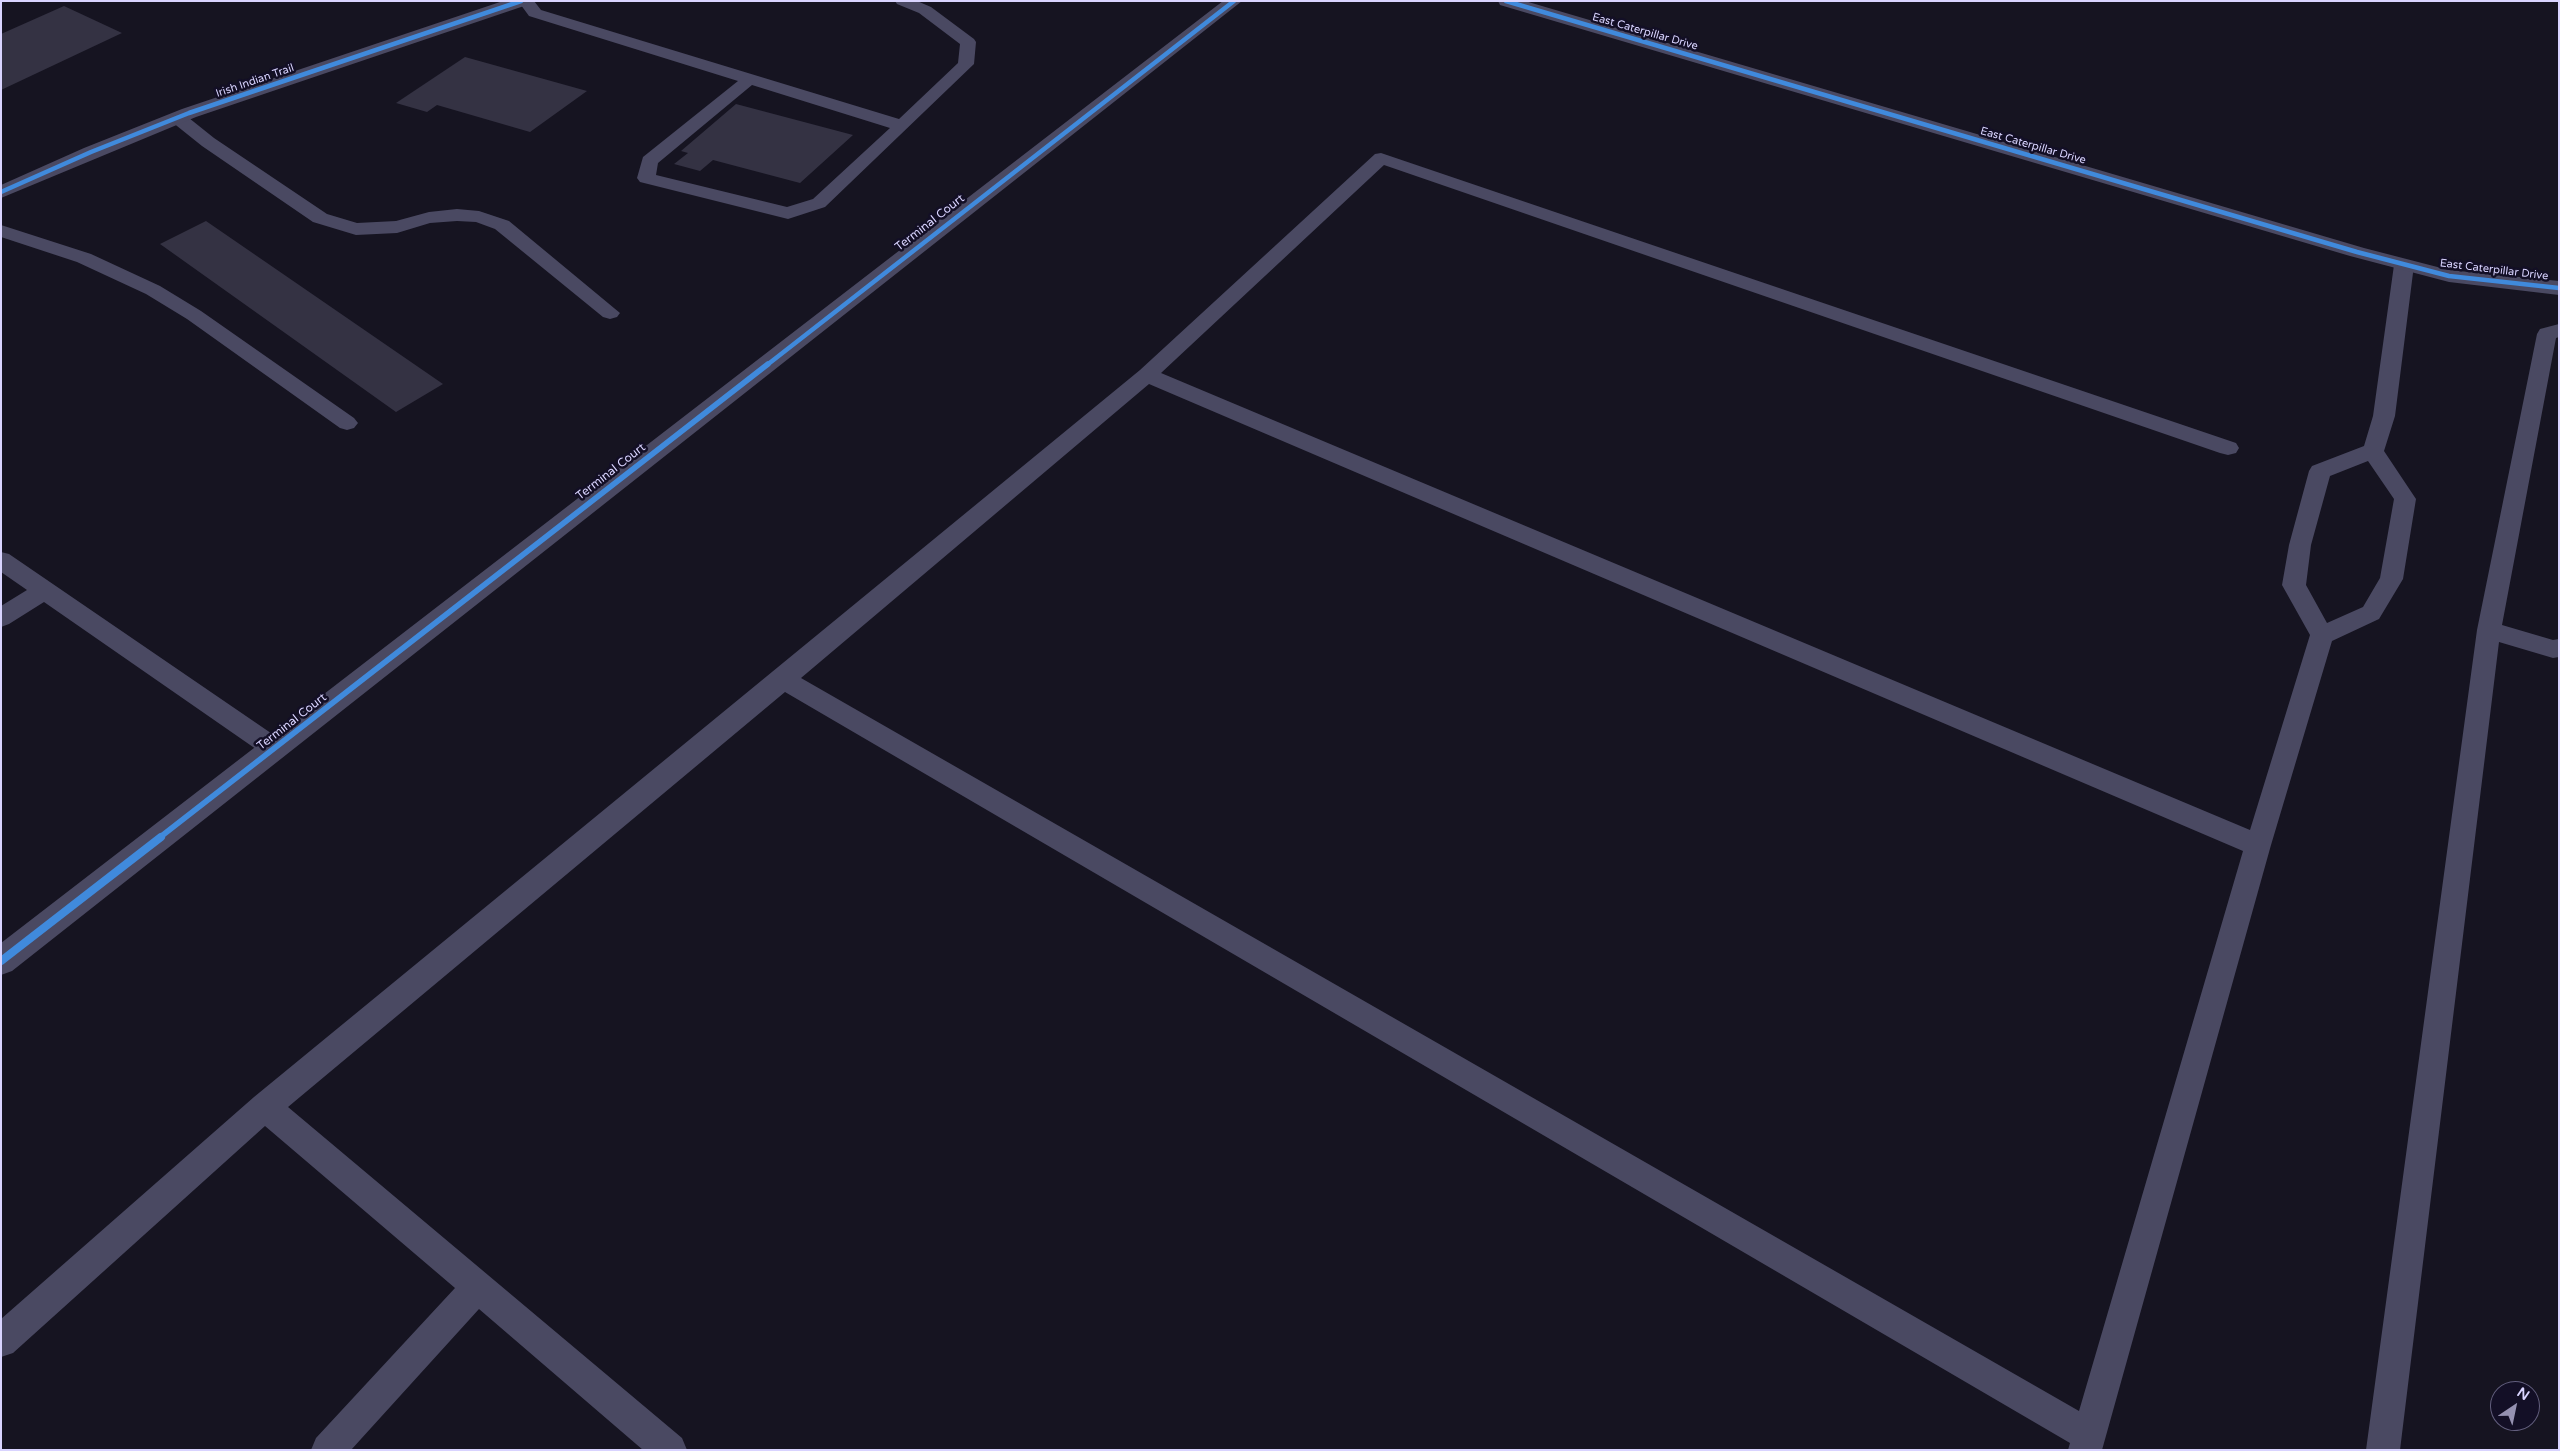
<!DOCTYPE html>
<style>
body{margin:0}
#map{position:relative;width:2560px;height:1451px;overflow:hidden;background:#161421;font-family:"Varela Round",sans-serif}
canvas{display:block}
.frame{position:absolute;inset:0;border:2px solid #d9d4ff;pointer-events:none}
.north{position:absolute;left:2490px;top:1381px;width:50px;height:50px;box-sizing:border-box;background:#130f26;border:1px solid #625e7d;border-radius:50%;rotate:34deg;font-size:14px;font-weight:700;line-height:20px;text-align:center;color:#d9d4ff}
.north::after{content:'';display:block;margin:auto;width:18px;height:22px;background:#9591b1;clip-path:polygon(50% 0,100% 100%,50% 72%,0 100%)}
</style>
<div id="map">
<canvas width="2560" height="1451"></canvas>
<div class="frame"></div>
<div class="north">N</div>
</div>
<script>
const g = document.querySelector('canvas').getContext('2d');
g.lineJoin = 'round';
function paint(path, color) { g.fillStyle = color; g.fill(path, 'evenodd'); }
const shape = rows => new Path2D(rows.map(r => 'M' + r).join(''));
function trace(path, color, width, dash) { g.strokeStyle = color; g.lineWidth = width; g.lineCap = dash ? 'butt' : 'round'; g.setLineDash(dash || []); g.stroke(path); }
function write(font, color, halo, rows, align = 'center') {
  g.font = font + ' "Varela Round",sans-serif'; g.lineWidth = 5; g.setLineDash([]); g.textBaseline = 'middle'; g.strokeStyle = halo; g.fillStyle = color; for (const [text, x, y, turn = 0] of rows) {
    g.save(); g.translate(x, y); g.rotate((+turn || 0) * Math.PI / 180); g.textAlign = isNaN(turn) ? turn : align; if (halo) g.strokeText(text, 0, 0); g.fillText(text, 0, 0); g.restore();
  }
}
const building = shape([
 [64,6,122,33,1,90,1,34],
 [465,57,587,91,530,132,437,105,427,112,396,103],
 [736,104,853,135,800,183,713,160,700,171,674,164,688,153,681,151],
 [206,221,443,384,396,412,160,244]
]);
const service = shape([
 [518,1,534,1,541,10,899,119,958,63,960,44,919,13,897,4,895,1,917,1,931,7,974,39,976,42,974,64,825,207,788,219,640,182,637,178,643,157,738,81,529,16,518,1],
 [752,85,890,128,813,199,787,207,656,175,658,163,752,85],
 [178,113,184,114,214,138,327,214,357,223,396,221,429,212,457,209,479,211,509,221,620,313,617,317,610,319,603,317,495,229,476,222,457,221,430,223,397,233,356,235,313,222,202,146,172,122,169,118,172,114,178,113],
 [1381,153,2236,443,2239,448,2236,453,2228,455,2220,453,1384,165,1161,373,2250,830,2310,635,2282,585,2289,545,2309,471,2312,466,2364,446,2373,416,2394,265,2397,261,2404,259,2411,261,2414,265,2395,416,2384,451,2416,499,2403,579,2379,619,2332,641,2271,845,2102,1450,2068,1450,2070,1443,785,692,288,1107,682,1438,687,1450,643,1450,479,1309,351,1450,311,1450,316,1438,455,1288,265,1126,13,1353,1,1357,1,1319,254,1097,1140,370,1375,154,1381,153],
 [1149,384,2243,851,2079,1411,801,678,1149,384],
 [2368,461,2394,499,2380,578,2363,607,2327,623,2306,585,2311,545,2330,476,2368,461],
 [1,225,91,254,160,286,201,311,354,418,358,423,354,428,347,430,340,428,187,319,146,294,77,262,1,237,1,225],
 [2559,324,2559,337,2556,338,2502,625,2553,640,2559,639,2559,657,2553,658,2499,642,2400,1450,2366,1450,2477,630,2537,334,2540,329,2559,324],
 [1,552,9,554,284,742,288,749,284,756,275,759,266,756,44,602,9,624,1,627,1,606,27,590,1,572,1,552]
]);
const minor = shape([
 [503,1,529,1,527,5,196,117,1,198,1,185,84,148,182,109,503,1],
 [1223,1,1242,1,12,971,1,975,1,943,1223,1],
 [1498,1,1525,1,2364,248,2449,270,2559,281,2559,295,2449,282,2350,256,1500,5,1498,1]
]);
const cyclewayFar2 = shape([
 [1506,1,2357,252,2449,276,2559,288],
 [1,192,91,152,189,113,521,1],
 [767,365,1234,1]
]);
const cyclewayFar1 = shape([
 [159,838,768,364]
]);
const cycleway = shape([
 [1,961,161,837]
]);
const farStreetnames = [
 ["East Caterpillar Drive",1645,32,16],
 ["Irish Indian Trail",255,81,-19],
 ["East Caterpillar Drive",2033,146,16],
 ["East Caterpillar Drive",2494,270,7]
];
const streetNames = [
 ["Terminal Court",930,223,-38],
 ["Terminal Court",611,472,-38],
 ["Terminal Court",292,722,-38]
];
paint(building, '#343243');
paint(service, '#4a4962');
paint(minor, '#4a4962');
trace(cyclewayFar2, '#408adc', 4.5);
trace(cyclewayFar1, '#408adc', 5.5);
trace(cycleway, '#408adc', 8);
write('11px', '#d9d4ff', '#130f26', farStreetnames);
write('12px', '#d9d4ff', '#130f26', streetNames);
</script>
